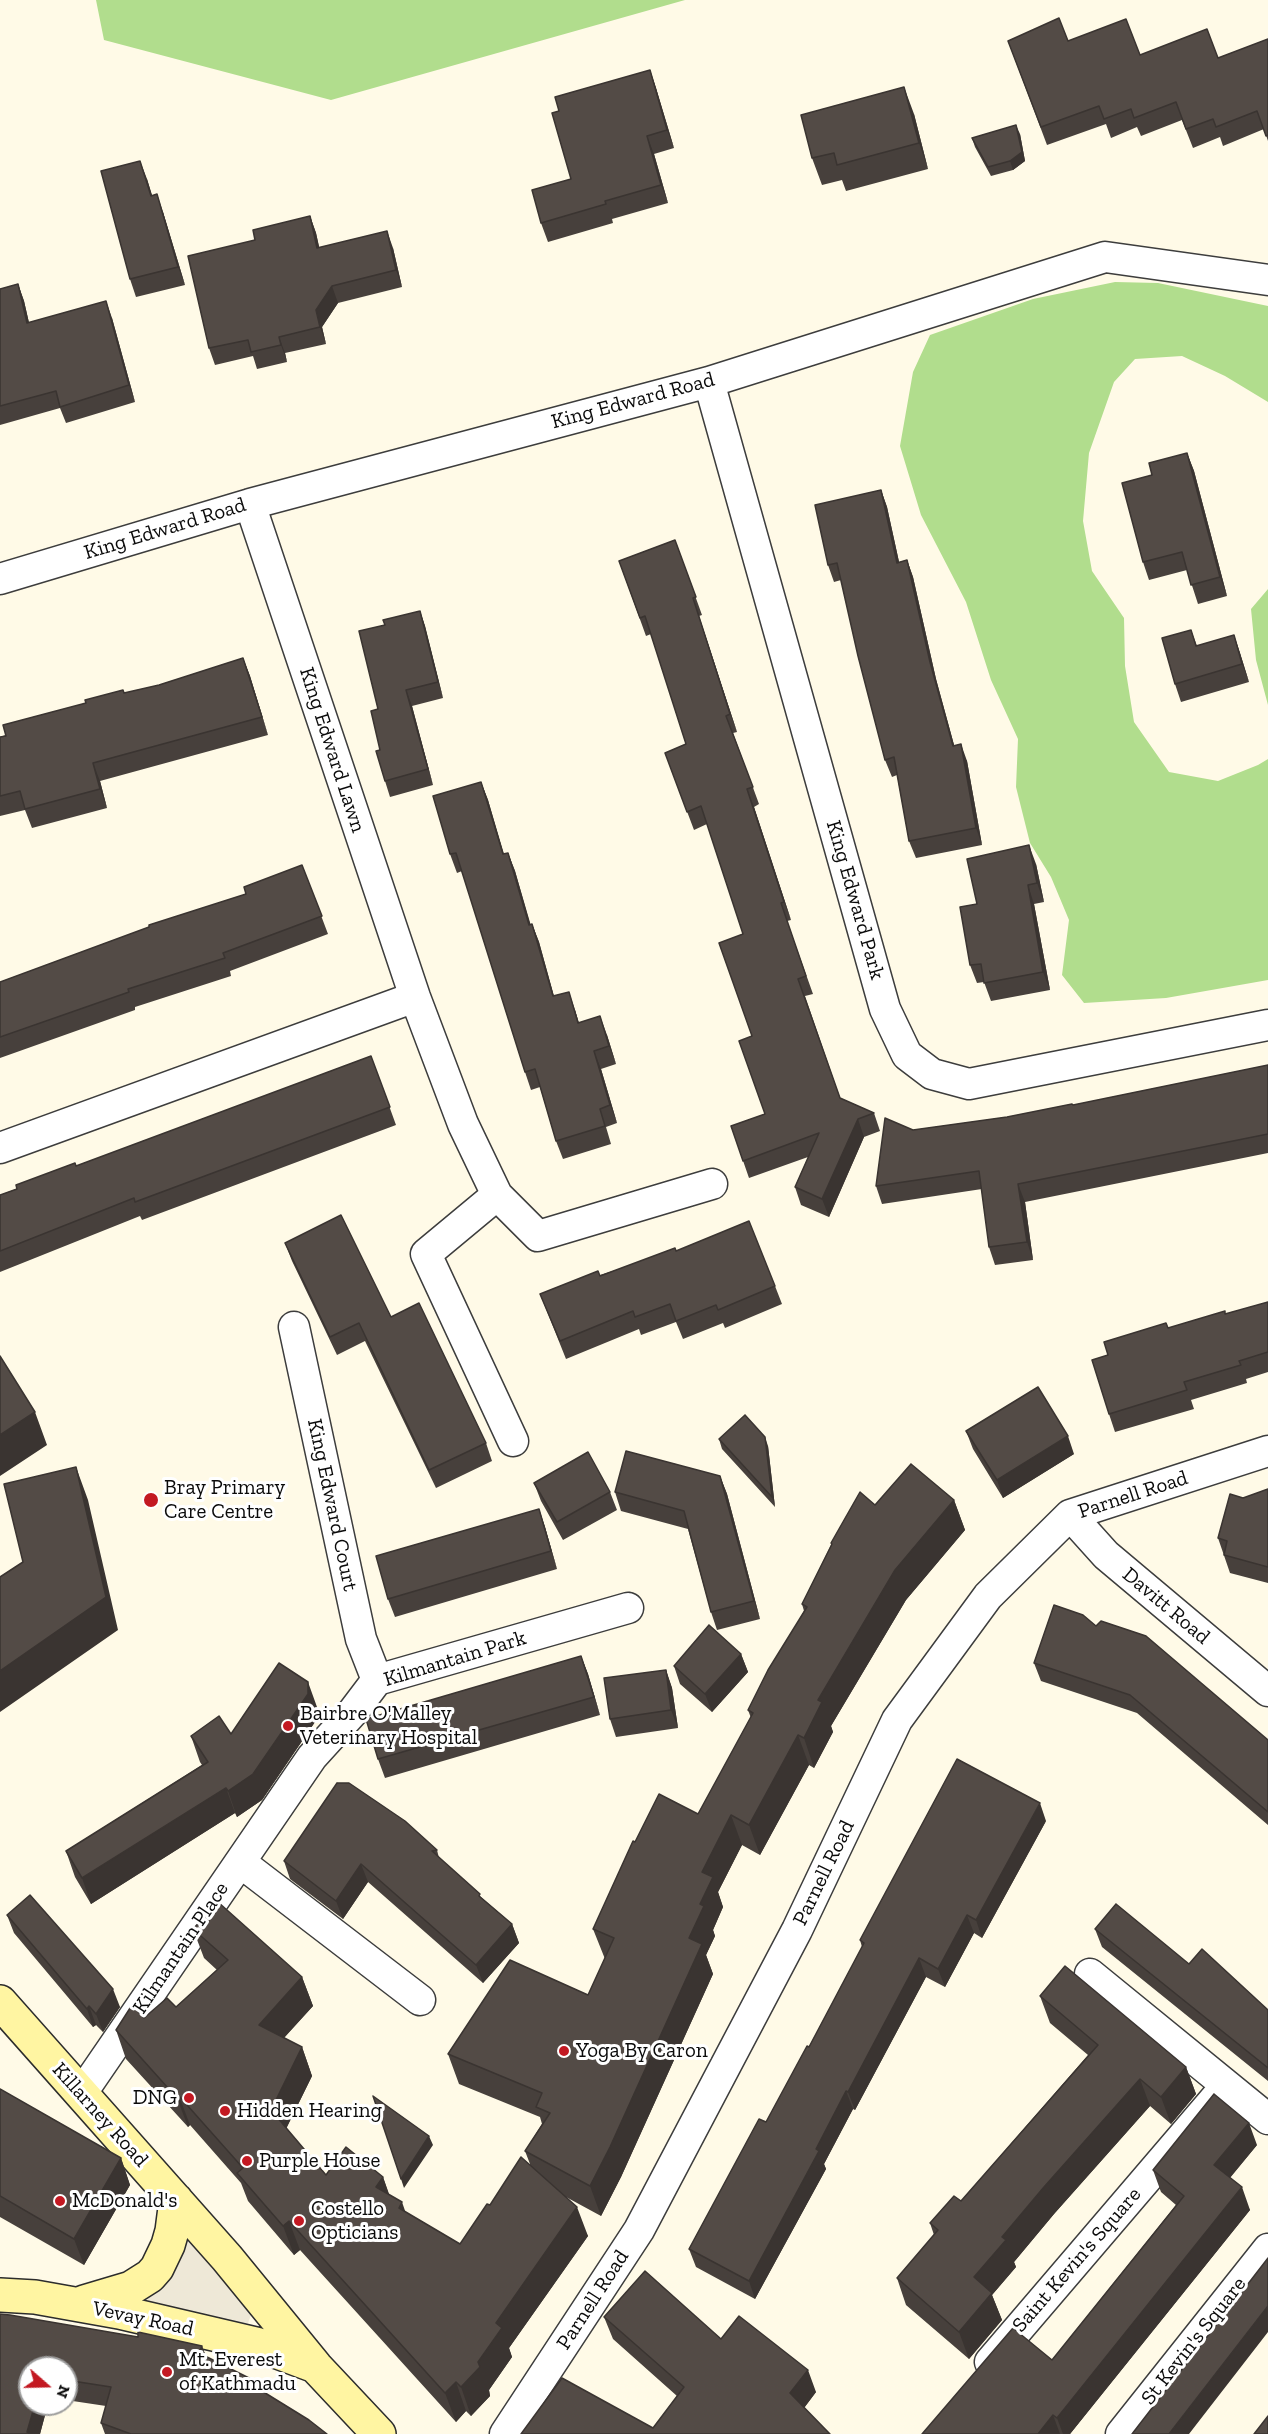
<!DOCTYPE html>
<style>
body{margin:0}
#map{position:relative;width:1268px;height:2434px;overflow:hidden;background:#fffae7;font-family:"Zilla Slab",serif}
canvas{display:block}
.north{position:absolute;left:18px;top:2356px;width:60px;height:60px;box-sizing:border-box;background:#fff;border:2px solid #9d9d9d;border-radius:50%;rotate:110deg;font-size:16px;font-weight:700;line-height:24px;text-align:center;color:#0a0a0a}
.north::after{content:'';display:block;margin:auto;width:21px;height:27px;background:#c31922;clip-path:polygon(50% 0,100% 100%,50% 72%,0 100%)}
</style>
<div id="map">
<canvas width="1268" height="2434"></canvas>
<div class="north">N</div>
</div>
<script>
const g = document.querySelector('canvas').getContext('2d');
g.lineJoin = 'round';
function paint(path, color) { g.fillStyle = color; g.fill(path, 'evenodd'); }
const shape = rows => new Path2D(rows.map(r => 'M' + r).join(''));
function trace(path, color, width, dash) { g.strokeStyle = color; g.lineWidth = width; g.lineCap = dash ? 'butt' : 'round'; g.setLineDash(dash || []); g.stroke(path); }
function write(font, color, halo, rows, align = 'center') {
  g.font = font + ' "Zilla Slab",serif'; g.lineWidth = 6; g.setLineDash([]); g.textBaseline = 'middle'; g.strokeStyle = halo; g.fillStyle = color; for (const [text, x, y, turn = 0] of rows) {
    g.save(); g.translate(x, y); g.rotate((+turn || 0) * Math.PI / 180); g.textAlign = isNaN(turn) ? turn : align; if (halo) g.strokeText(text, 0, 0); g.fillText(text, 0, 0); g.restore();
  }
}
const forest = shape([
 [96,0,685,0,331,100,104,40],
 [1115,282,1158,283,1268,306,1268,402,1225,376,1182,356,1135,359,1114,382,1089,453,1083,521,1092,571,1124,618,1125,666,1134,722,1169,772,1218,781,1258,765,1268,759,1268,980,1166,998,1084,1003,1062,975,1069,920,1051,877,1030,843,1016,787,1018,739,991,680,966,602,921,515,900,446,913,372,930,335,1033,299],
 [1268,589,1268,705,1256,660,1251,609]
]);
const plaza = shape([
 [182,2231,252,2312,248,2323,243,2324,123,2297]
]);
const minor = shape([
 [709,382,885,1009,907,1055,932,1074,969,1084,1268,1025],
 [250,504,415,997,463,1124,497,1195,538,1236,712,1184],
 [0,579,250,504,709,382,1105,257,1268,280],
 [0,1148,415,997],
 [497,1195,426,1254,513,1441],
 [294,1327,361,1639,377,1680],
 [1070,1515,1106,1555,1268,1691],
 [240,1862,420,2000],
 [1090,1974,1268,2119],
 [81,2094,312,1757,352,1713,377,1680,628,1608],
 [990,2362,1226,2086],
 [505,2434,639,2230,797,1930,897,1720,988,1596,1070,1515,1268,1451],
 [1121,2434,1268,2249]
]);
const secondary = shape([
 [0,2002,227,2258,316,2367,379,2434],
 [0,2295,35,2297,119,2312,256,2344,315,2366],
 [84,2302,131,2288,150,2276,157,2268,168,2245,172,2231,176,2200]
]);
const wall = shape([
 [1268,39,1268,141,1264,129,1223,146,1220,137,1193,148,1182,120,1141,136,1137,127,1111,138,1106,124,1047,145,1008,41,1068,41,1140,55,1218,58],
 [650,70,656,88,674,148,654,154,668,203,612,219,613,223,548,242,541,223,571,179,559,111],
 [914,114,928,169,846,191,842,180,822,185,812,158],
 [1020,134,1025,161,1013,170,991,176,975,147,972,138],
 [147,179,152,196,163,212,185,285,136,297,130,279],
 [310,216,316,233,319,247,393,248,402,287,338,303,322,327,326,344,285,353,287,362,257,369,253,356,215,365,209,348,255,240],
 [18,284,24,301,29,323,112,318,135,402,66,423,60,408,0,425,0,289],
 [1187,453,1194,471,1227,596,1198,604,1187,570,1149,580,1143,562,1152,475],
 [881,490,887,507,899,562,907,560,913,577,936,679,954,745,967,761,982,845,916,858,909,841,897,775,892,777,885,760,841,580,834,582,828,565],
 [675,540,702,615,699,616,737,732,733,733,759,804,754,807,791,920,787,921,813,994,805,996,840,1098,874,1113,880,1131,864,1137,829,1217,801,1205,795,1187,808,1157,749,1178,731,1126,765,1114,752,1036,743,934,707,824,694,830,665,753,686,744,651,634,646,636,619,561],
 [420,611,425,626,443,698,412,706,433,785,390,797,385,781,380,750,378,709,385,625],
 [1191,630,1197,646,1234,635,1240,653,1249,682,1181,702,1175,684],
 [243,658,250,676,268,735,100,781,107,808,32,828,25,810,0,816,0,737,124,693,159,685],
 [481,782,488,800,504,854,508,853,515,871,530,924,532,924,539,942,554,996,575,1010,579,1023,607,1035,616,1064,601,1069,617,1123,606,1127,611,1144,563,1159,556,1141,540,1087,531,1090,525,1072,462,871,457,873,450,854],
 [1036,864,1044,902,1034,904,1050,990,991,1001,984,982,977,983,970,965,977,904],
 [302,865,328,934,230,971,231,976,135,1007,135,1010,0,1058,0,982,246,894],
 [371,1056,396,1125,142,1220,140,1216,0,1272,0,1195],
 [1268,1065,1268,1153,1025,1202,1033,1260,995,1265,989,1247,982,1189,882,1204,876,1186,913,1130,1007,1117,1073,1105],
 [285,1243,391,1317,486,1443,492,1461,436,1488,365,1341,337,1355,292,1261],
 [676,1251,775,1286,782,1304,725,1328,723,1323,683,1339,676,1322,641,1335,639,1329,566,1359,540,1294],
 [1268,1302,1268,1372,1246,1379,1247,1383,1191,1400,1194,1409,1115,1432,1109,1414,1108,1355,1168,1328,1226,1314],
 [966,1431,1074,1454,1003,1498,973,1449],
 [719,1439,768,1446,775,1507,722,1449],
 [720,1476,727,1494,760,1619,717,1630,711,1612,688,1529,621,1511,615,1492],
 [534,1483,610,1492,617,1510,563,1540,541,1501],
 [1268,1489,1268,1583,1230,1573,1218,1538,1243,1498],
 [954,1500,965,1530,906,1600,831,1726,833,1732,814,1768,809,1765,760,1855,742,1845,718,1892,723,1907,713,1930,715,1936,706,1955,713,1974,621,2177,601,2216,566,2197,588,2236,509,2348,512,2357,489,2390,490,2396,471,2416,466,2411,456,2422,300,2250,294,2255,248,2201,241,2183,190,2125,188,2127,126,2059,116,2030,144,2018,176,2007,217,1970,204,1958,193,1929,302,1977,313,2006,284,2038,302,2047,312,2076,286,2129,326,2175,383,2177,389,2195,405,2212,460,2244,490,2205,530,2164,525,2151,542,2124,540,2117,459,2084,448,2054,588,1995,605,1959,593,1929,635,1842,698,1814,751,1718,748,1710,804,1611,802,1604,831,1545,831,1543,875,1505],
 [539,1509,545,1527,557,1569,395,1617,388,1599],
 [1096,1626,1268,1740,1268,1825,1137,1713,1041,1681,1034,1663],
 [741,1654,748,1672,712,1712,680,1684,674,1666],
 [581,1656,588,1674,600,1715,385,1778,378,1759],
 [666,1670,672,1688,678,1728,616,1737,610,1719],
 [317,1707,317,1719,262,1800,237,1817,235,1813,91,1904,75,1877,66,1851,202,1765,200,1762,191,1736,231,1734],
 [1046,1821,982,1938,974,1933,945,1987,926,1977,855,2110,853,2109,824,2164,826,2169,755,2299,696,2267,689,2249,766,2122,809,2047,862,1947,860,1940],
 [437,1850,439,1858,482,1898,512,1924,519,1943,483,1983,368,1882,343,1919,290,1879,284,1861],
 [7,1915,120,2007,103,2032,96,2025,93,2027,14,1933],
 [1095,1929,1189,1964,1268,2010,1268,2081,1102,1947],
 [1040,1996,1186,2067,1196,2094,1171,2124,1150,2106,1054,2214,1014,2262,1016,2267,992,2295,1002,2320,969,2359,906,2305,897,2278,934,2235,930,2223,961,2201,1088,2055,1050,2023],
 [0,2089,121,2158,130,2185,84,2265,0,2217],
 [1257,2145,1230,2178,1250,2210,1070,2434,922,2434,1052,2360,1176,2205,1161,2192,1153,2170],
 [0,2314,138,2337,202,2346,206,2357,251,2379,254,2386,327,2434,105,2434,101,2423,106,2406,66,2400,66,2368,30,2368,48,2404,40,2434,0,2434],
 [604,2317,721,2339,816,2392,804,2408,653,2428,677,2396,613,2339]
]);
const shadedWall = shape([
 [650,70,656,88,674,148,667,130],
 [904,87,914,114,928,169,919,143],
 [1016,125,1020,134,1025,161,1013,170,1010,161],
 [647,136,654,154,668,203,661,185],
 [140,161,147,179,158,214,151,196],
 [157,194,163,212,185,285,178,267],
 [310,216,316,233,323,264,317,248],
 [387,231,393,248,402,287,396,270],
 [18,284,24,301,33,340,27,323],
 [332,286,338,303,322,327,326,344,320,327,316,310],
 [106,301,112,318,135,402,129,385],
 [279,337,285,353,287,362,281,345],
 [1187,453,1194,471,1227,596,1220,577],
 [881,490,887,507,903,580,897,563],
 [907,560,913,577,936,679,959,763,953,746,930,662],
 [693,598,699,616,737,732,730,714],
 [420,611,425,626,443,698,438,682],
 [1234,635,1240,653,1249,682,1242,664],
 [243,658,250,676,268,735,262,717],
 [406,690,412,706,433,785,428,769],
 [961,744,967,761,982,845,976,828],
 [93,763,100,781,107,808,100,789],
 [481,782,488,800,509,873,503,854],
 [747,789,754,807,791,920,784,902],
 [1029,845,1036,864,1044,902,1037,883],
 [508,853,515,871,536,943,529,925],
 [1028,885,1034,904,1050,990,1043,972],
 [532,924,539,942,559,1015,553,996],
 [569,992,575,1010,584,1041,578,1023],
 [600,1016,607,1035,616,1064,609,1046],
 [594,1051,601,1069,617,1123,610,1105],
 [858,1119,864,1137,829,1217,822,1199],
 [1018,1184,1025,1202,1033,1260,1027,1242],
 [35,1412,47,1445,0,1476,0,1435],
 [1068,1436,1074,1454,1003,1498,997,1480],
 [765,1437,768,1446,775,1507,772,1497],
 [76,1467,88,1500,118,1630,0,1712,0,1671],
 [720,1476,727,1494,760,1619,754,1601],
 [954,1500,965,1530,906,1600,831,1726,833,1732,814,1768,804,1738,818,1700,895,1570],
 [539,1509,545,1527,557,1569,551,1551],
 [741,1654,748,1672,712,1712,705,1694],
 [581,1656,588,1674,600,1715,594,1697],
 [666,1670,672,1688,678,1728,671,1710],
 [308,1682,317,1707,317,1719,262,1800,237,1817,228,1791],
 [798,1735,809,1765,760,1855,749,1825],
 [226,1788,235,1813,91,1904,82,1878],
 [1040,1803,1046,1821,982,1938,976,1920],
 [731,1815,742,1845,718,1892,723,1907,713,1930,715,1936,706,1955,713,1974,621,2177,601,2216,590,2186,689,1938,700,1904,702,1872],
 [361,1864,368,1882,343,1919,336,1901],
 [967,1915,974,1933,945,1987,938,1969],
 [512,1924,519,1943,483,1983,476,1965],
 [919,1958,926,1977,855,2110,848,2092],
 [302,1977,313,2006,269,2054,259,2025],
 [113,1989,120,2007,103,2032,96,2014],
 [89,2006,96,2025,93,2027,87,2009],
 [302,2047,312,2076,281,2139,271,2110],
 [1186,2067,1196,2094,1171,2124,1161,2097],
 [1140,2079,1150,2106,1054,2214,1014,2262,1016,2267,992,2295,1002,2320,969,2359,959,2332,974,2277,1002,2237,1044,2187],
 [846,2091,853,2109,824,2164,826,2169,755,2299,749,2281,816,2149],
 [179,2096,190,2125,188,2127,177,2098],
 [1249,2123,1257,2145,1222,2187,1214,2165],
 [429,2136,433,2145,404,2188,401,2179],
 [121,2158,130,2185,84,2265,74,2239],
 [383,2177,393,2205,376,2187],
 [1242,2187,1250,2210,1070,2434,1063,2434,1057,2418],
 [402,2202,412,2231,399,2208],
 [577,2207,588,2236,509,2348,512,2357,489,2390,490,2396,471,2416,461,2387,478,2362,496,2323],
 [289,2221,300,2250,294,2255,283,2226],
 [1268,2306,1268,2332,1189,2434,1169,2434],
 [202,2346,210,2367,199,2353],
 [808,2370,816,2392,798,2416,790,2393],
 [456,2382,466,2411,456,2422,445,2393],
 [35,2404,48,2404,40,2434,28,2434,27,2432],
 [1053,2415,1060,2434,1038,2434]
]);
const building = shape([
 [1059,18,1068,41,1126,19,1140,55,1207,29,1218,58,1268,39,1268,135,1266,136,1257,111,1216,127,1213,119,1186,129,1176,102,1134,118,1131,109,1104,119,1099,106,1041,127,1008,41,1059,18],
 [650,70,667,130,647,136,661,185,605,201,606,204,541,223,532,190,571,179,552,113,559,111,555,97,650,70],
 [904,87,919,143,837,165,834,153,812,158,801,115,904,87],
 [1016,125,1022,152,1010,161,988,167,972,138,1016,125],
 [140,161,151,196,157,194,178,267,130,279,101,171,140,161],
 [310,216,317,248,387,231,396,270,332,286,316,310,320,327,279,337,281,345,251,352,248,340,209,348,188,256,255,240,253,230,310,216],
 [18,284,27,323,106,301,129,385,60,407,56,391,0,406,0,289,18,284],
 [1187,453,1220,577,1191,585,1182,552,1143,562,1122,483,1152,475,1149,463,1187,453],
 [881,490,897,563,907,560,930,662,953,746,961,744,976,828,909,841,894,757,885,760,858,656,837,563,828,565,815,505,881,490],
 [675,540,696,597,693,598,730,714,726,716,753,787,747,789,784,902,781,903,806,976,798,979,840,1098,874,1113,858,1119,822,1199,795,1187,819,1133,743,1161,731,1126,765,1114,739,1041,752,1036,719,943,743,934,701,806,687,812,665,753,686,744,645,616,640,618,619,561,675,540],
 [420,611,438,682,406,690,428,769,385,781,376,751,380,750,371,711,378,709,359,631,385,625,383,620,420,611],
 [1191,630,1196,646,1234,635,1242,664,1175,684,1162,638,1191,630],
 [243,658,262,717,93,763,100,789,25,809,20,791,0,796,0,737,6,736,3,725,86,703,85,700,123,690,124,693,159,685,243,658],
 [481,782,503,854,508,853,529,925,532,924,553,996,569,992,578,1023,600,1016,609,1046,594,1051,610,1105,600,1109,605,1126,556,1141,535,1069,525,1072,456,853,450,854,433,796,481,782],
 [1029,845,1037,883,1028,885,1043,972,984,983,981,964,970,965,960,907,977,904,967,859,1029,845],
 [302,865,322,916,223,953,225,958,128,989,129,992,0,1037,0,982,149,927,149,925,246,894,244,887,302,865],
 [371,1056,390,1107,135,1202,134,1198,0,1251,0,1195,17,1189,16,1185,75,1163,76,1166,371,1056],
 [1268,1065,1268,1134,1018,1184,1027,1242,989,1247,979,1171,876,1186,885,1118,913,1130,1007,1117,1072,1104,1073,1105,1268,1065],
 [341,1215,391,1317,419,1303,486,1443,429,1470,359,1323,330,1337,285,1243,341,1215],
 [749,1221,775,1286,718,1310,716,1305,676,1321,670,1304,635,1317,633,1311,560,1341,540,1294,598,1271,600,1276,675,1248,676,1251,749,1221],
 [1268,1302,1268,1352,1239,1361,1241,1365,1184,1382,1187,1390,1109,1414,1092,1360,1108,1355,1104,1342,1166,1323,1168,1328,1225,1311,1225,1314,1268,1302],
 [0,1356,35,1412,0,1435,0,1356],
 [1038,1387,1068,1436,997,1480,966,1431,1038,1387],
 [745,1415,765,1437,772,1497,719,1439,745,1415],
 [626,1451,720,1476,754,1601,711,1612,684,1511,615,1492,626,1451],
 [588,1452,610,1492,557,1522,534,1483,588,1452],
 [911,1464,954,1500,895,1570,818,1700,822,1702,804,1738,798,1735,749,1825,731,1815,702,1872,713,1877,700,1904,704,1906,689,1938,702,1944,610,2147,590,2186,525,2151,550,2113,536,2107,542,2093,448,2054,510,1960,588,1995,614,1938,593,1929,633,1841,635,1842,659,1794,698,1814,753,1713,748,1710,768,1670,807,1607,802,1604,832,1544,831,1543,860,1492,875,1505,911,1464],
 [76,1467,106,1597,0,1671,0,1577,23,1562,4,1484,76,1467],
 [1268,1489,1268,1567,1224,1555,1227,1541,1218,1538,1230,1494,1243,1498,1268,1489],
 [539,1509,551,1551,388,1599,376,1556,539,1509],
 [1054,1605,1083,1615,1096,1626,1101,1621,1146,1636,1268,1740,1268,1812,1130,1695,1034,1663,1054,1605],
 [709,1625,741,1654,705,1694,674,1666,709,1625],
 [581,1656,594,1697,378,1759,366,1719,581,1656],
 [279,1663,308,1682,308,1694,253,1774,228,1791,226,1788,82,1878,66,1851,208,1762,191,1736,219,1716,231,1734,279,1663],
 [666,1670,671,1710,610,1719,604,1678,666,1670],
 [957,1759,1040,1803,976,1920,967,1915,938,1969,919,1958,848,2092,846,2091,816,2149,819,2151,749,2281,689,2249,759,2119,766,2122,807,2046,809,2047,864,1943,860,1940,957,1759],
 [337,1783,349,1783,405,1821,437,1850,432,1851,480,1894,479,1896,512,1924,476,1965,361,1864,336,1901,284,1861,337,1783],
 [30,1895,113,1989,96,2014,89,2006,87,2009,7,1915,30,1895],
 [218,1902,302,1977,259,2025,302,2047,271,2110,326,2175,346,2147,383,2177,376,2187,402,2202,399,2208,460,2244,487,2204,490,2205,521,2157,577,2207,496,2323,502,2328,478,2362,480,2367,461,2387,456,2382,445,2393,289,2221,283,2226,237,2173,243,2168,179,2096,177,2098,116,2030,132,2005,144,2018,167,1998,176,2007,228,1960,193,1929,218,1902],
 [1116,1904,1189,1964,1202,1949,1268,2010,1268,2068,1095,1929,1116,1904],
 [1065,1966,1186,2067,1161,2097,1140,2079,1044,2187,1002,2237,1006,2240,974,2277,992,2293,959,2332,897,2278,938,2230,930,2223,954,2196,961,2201,1098,2045,1040,1996,1065,1966],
 [0,2089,121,2158,74,2239,0,2196,0,2089],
 [1214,2094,1249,2123,1214,2165,1242,2187,1057,2418,1053,2415,1038,2434,922,2434,1013,2328,1052,2360,1184,2196,1153,2170,1214,2094],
 [373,2096,429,2136,401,2179,373,2096],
 [1268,2258,1268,2306,1169,2434,1132,2434,1268,2258],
 [645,2271,721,2339,739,2316,808,2370,790,2393,830,2434,521,2434,562,2378,653,2428,684,2387,604,2317,645,2271],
 [0,2314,10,2315,138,2337,138,2332,202,2346,199,2353,251,2379,249,2383,309,2420,327,2434,131,2434,101,2423,111,2387,66,2380,66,2368,30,2368,30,2404,35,2404,27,2432,34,2434,0,2434,0,2314],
 [1268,2416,1268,2434,1254,2434,1268,2416]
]);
const markers = [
 [151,1500,8,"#c31922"],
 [288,1726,6,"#c31922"],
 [564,2051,6,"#c31922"],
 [189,2098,6,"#c31922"],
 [225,2111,6,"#c31922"],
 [247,2161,6,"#c31922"],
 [60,2201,6,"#c31922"],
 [299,2221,6,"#c31922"],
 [167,2372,6,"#c31922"]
];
const streetNames = [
 ["King Edward Road",633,401,-15],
 ["King Edward Road",165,529,-17],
 ["King Edward Lawn",332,750,72],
 ["King Edward Park",855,900,74],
 ["Parnell Road",1133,1495,-18],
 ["King Edward Court",332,1505,78],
 ["Davitt Road",1166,1606,40],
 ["Kilmantain Park",455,1659,-17],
 ["Parnell Road",824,1873,-64],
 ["Kilmantain Place",181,1948,-56],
 ["Killarney Road",100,2115,48],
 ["Saint Kevin's Square",1077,2260,-49],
 ["Parnell Road",593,2300,-57],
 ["Vevay Road",143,2319,12],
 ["St Kevin's Square",1194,2341,-52]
];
const poiNames = [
 ["Bray Primary",164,1488],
 ["Care Centre",164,1512],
 ["Bairbre O'Malley",300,1714],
 ["Veterinary Hospital",300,1738],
 ["Yoga By Caron",576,2051],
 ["DNG",177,2098,"right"],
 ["Hidden Hearing",237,2111],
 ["Purple House",259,2161],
 ["McDonald's",72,2201],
 ["Costello",311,2209],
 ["Opticians",311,2233],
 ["Mt. Everest",179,2360],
 ["of Kathmadu",179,2384]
];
paint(forest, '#b1dd8d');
paint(plaza, '#eee8d7');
trace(minor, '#3d3d3d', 33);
trace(secondary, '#2c2c2c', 36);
trace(minor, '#fff', 30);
trace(secondary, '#fff5a2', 33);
paint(wall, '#47403c');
paint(shadedWall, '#3a3431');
paint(building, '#534b46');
trace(building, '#3a3431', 1.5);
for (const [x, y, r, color] of markers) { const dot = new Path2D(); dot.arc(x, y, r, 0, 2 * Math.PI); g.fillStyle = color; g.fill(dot); trace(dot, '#fff', 2); }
write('21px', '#0a0a0a', '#fff', streetNames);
write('21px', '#0a0a0a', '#fff', poiNames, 'left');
</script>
